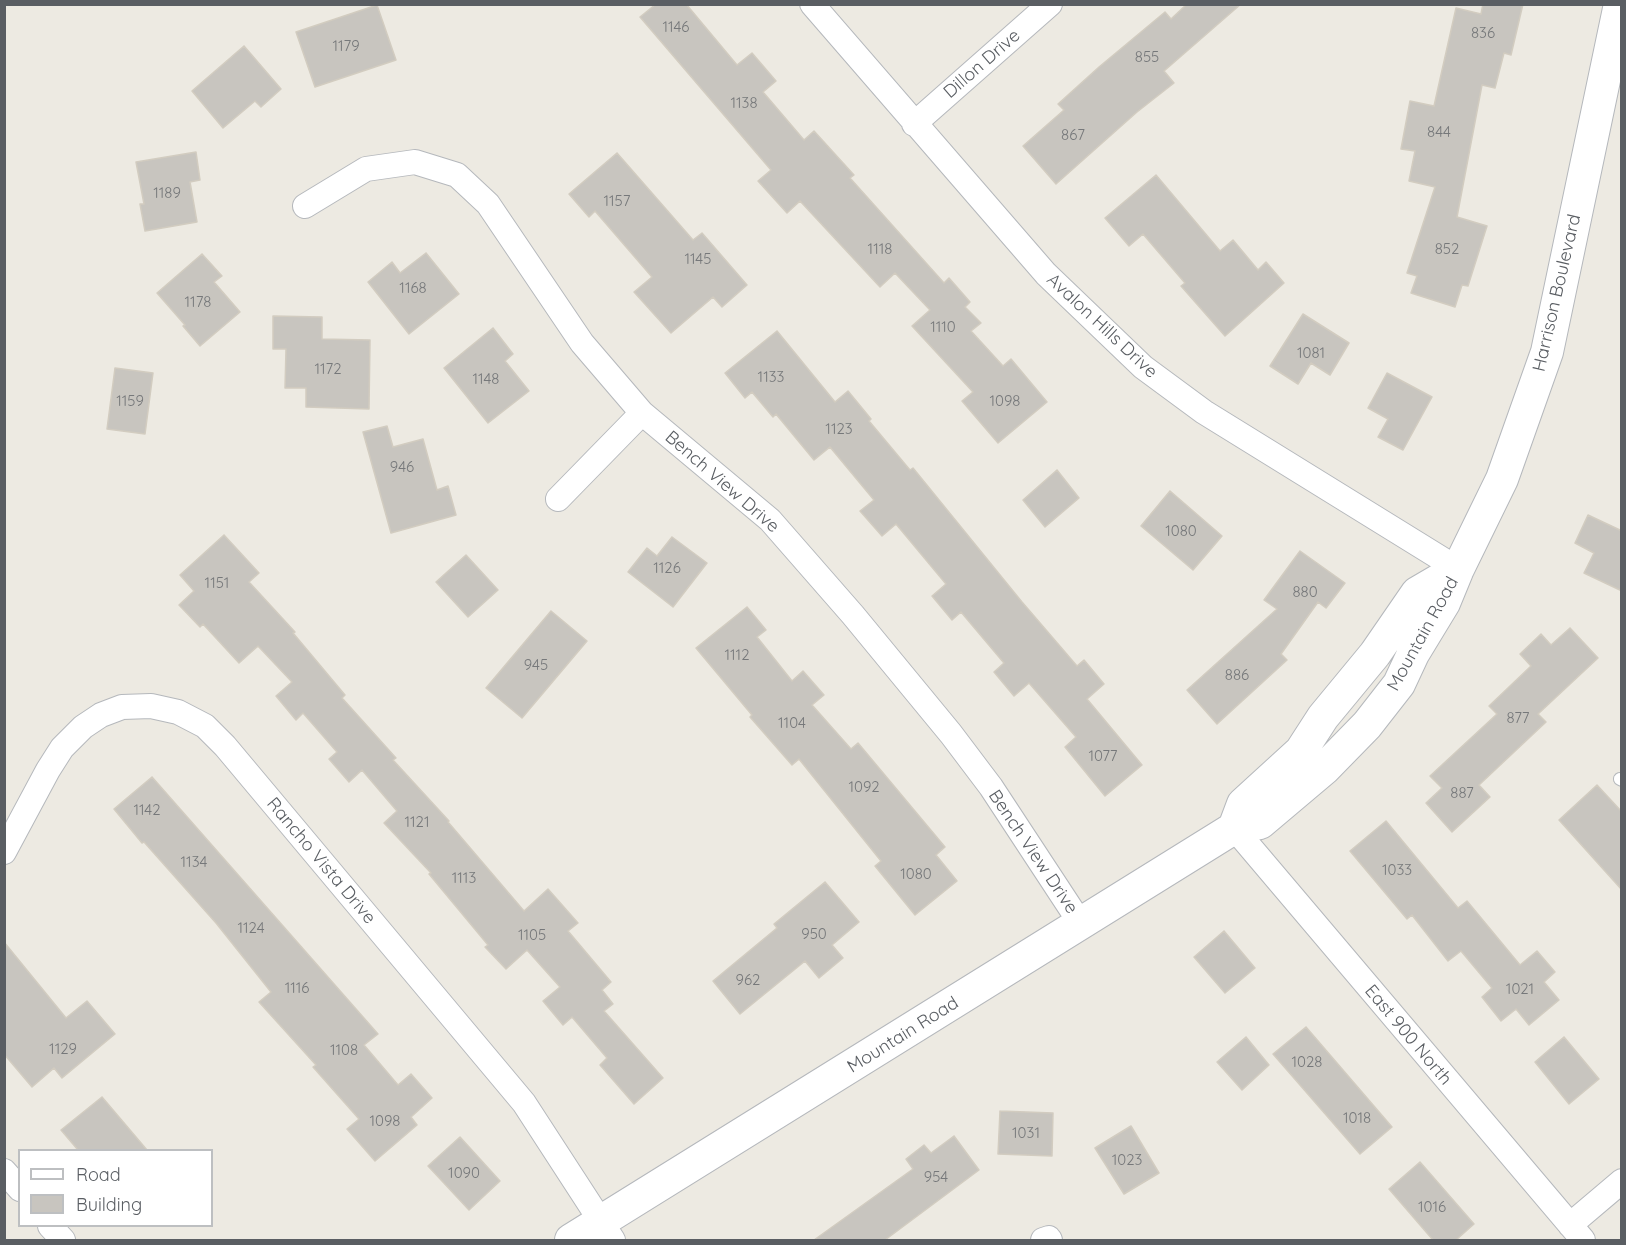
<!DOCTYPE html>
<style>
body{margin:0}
#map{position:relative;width:1626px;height:1245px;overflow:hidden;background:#edeae2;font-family:Quicksand,sans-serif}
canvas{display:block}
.frame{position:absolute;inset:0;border:6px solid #5a5e63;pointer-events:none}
.legend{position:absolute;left:18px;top:1149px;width:195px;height:78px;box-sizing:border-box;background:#fff;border:2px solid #bdbfc1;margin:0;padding:8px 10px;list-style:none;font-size:18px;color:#5a5e63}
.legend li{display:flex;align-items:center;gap:12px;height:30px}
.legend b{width:30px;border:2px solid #bdbfc1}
</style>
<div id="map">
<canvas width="1626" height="1245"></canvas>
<div class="frame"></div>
<ul class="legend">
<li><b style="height:8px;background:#fff"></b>Road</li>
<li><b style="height:16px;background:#c8c5bf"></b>Building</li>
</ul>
</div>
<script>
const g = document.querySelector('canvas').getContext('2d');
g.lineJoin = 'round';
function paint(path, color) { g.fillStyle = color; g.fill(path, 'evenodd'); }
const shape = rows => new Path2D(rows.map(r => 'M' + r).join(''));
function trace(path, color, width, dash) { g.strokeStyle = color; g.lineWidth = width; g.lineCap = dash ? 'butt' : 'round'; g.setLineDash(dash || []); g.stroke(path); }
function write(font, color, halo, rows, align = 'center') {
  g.font = font + ' Quicksand,sans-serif'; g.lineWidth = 4.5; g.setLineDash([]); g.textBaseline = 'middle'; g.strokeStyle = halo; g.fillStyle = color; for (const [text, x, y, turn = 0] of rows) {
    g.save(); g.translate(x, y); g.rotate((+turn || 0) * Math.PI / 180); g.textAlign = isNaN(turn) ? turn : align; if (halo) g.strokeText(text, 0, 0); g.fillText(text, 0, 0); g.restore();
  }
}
const building = shape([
 [656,4,686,4,737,65,752,53,776,81,763,92,804,140,814,131,854,175,850,178,944,283,949,278,970,302,965,307,981,323,971,331,1003,366,1011,359,1047,402,998,443,962,401,973,392,912,326,930,310,895,273,880,287,800,201,787,213,758,181,771,170,640,17,656,4],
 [1187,4,1241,4,1164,71,1174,83,1137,112,1056,184,1023,146,1064,110,1058,104,1099,67,1165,12,1171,19,1187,4],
 [1483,4,1523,4,1511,55,1504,53,1495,88,1482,85,1457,217,1487,226,1468,286,1462,285,1455,307,1411,293,1417,276,1407,273,1435,187,1409,181,1415,151,1401,149,1410,101,1434,106,1456,8,1481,14,1483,4],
 [377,5,396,60,315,87,296,32,377,5],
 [244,46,281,89,261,107,255,101,223,128,192,91,244,46],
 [196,152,200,180,190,182,197,222,145,231,140,204,144,204,136,162,196,152],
 [617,153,693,240,702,233,747,285,722,307,713,297,671,333,634,292,652,277,595,211,589,217,569,194,617,153],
 [1156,175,1220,251,1233,240,1258,270,1266,262,1284,283,1225,336,1181,286,1185,283,1143,234,1129,246,1105,218,1156,175],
 [426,253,459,294,409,334,368,282,392,262,400,273,426,253],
 [202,254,222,276,214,282,240,312,200,346,183,326,185,325,157,293,202,254],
 [1303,314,1349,343,1330,375,1311,363,1298,384,1270,366,1303,314],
 [273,316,322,317,322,339,370,340,369,409,306,407,306,388,285,388,286,349,273,349,273,316],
 [493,328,513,354,505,361,529,391,488,423,444,368,493,328],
 [777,331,835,402,848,391,871,419,869,421,910,470,913,468,1022,602,1077,666,1084,660,1104,684,1087,699,1142,765,1105,796,1065,747,1076,737,1029,683,1014,696,994,672,1004,663,961,612,952,620,932,596,946,584,896,524,882,536,860,511,874,500,830,447,814,460,776,414,773,417,752,392,745,398,725,373,777,331],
 [115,368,153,373,145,434,107,429,115,368],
 [1387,373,1432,397,1403,450,1378,437,1388,419,1368,408,1387,373],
 [387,426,393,447,423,439,437,490,448,486,456,515,391,533,363,432,387,426],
 [1057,470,1079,498,1045,527,1023,500,1057,470],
 [1170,491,1222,536,1193,570,1141,526,1170,491],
 [1588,515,1622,531,1622,591,1584,573,1594,553,1575,543,1588,515],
 [224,535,259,573,249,582,295,632,293,633,345,695,342,698,396,758,393,760,449,821,448,822,524,911,548,889,578,923,568,931,611,982,602,990,613,1004,604,1011,663,1078,634,1104,600,1065,607,1058,572,1017,563,1025,543,1001,560,987,527,950,506,969,485,947,488,945,429,874,431,873,384,823,397,811,362,770,349,782,329,759,337,752,303,713,296,720,276,696,292,682,258,646,239,663,203,624,200,627,179,605,194,591,180,575,224,535],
 [672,537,707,563,673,607,628,572,647,548,657,556,672,537],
 [1300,551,1345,583,1326,608,1318,602,1281,654,1287,660,1217,724,1187,690,1277,609,1264,600,1300,551],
 [466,555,498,590,468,617,436,582,466,555],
 [747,607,766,630,757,637,792,681,803,671,824,695,812,705,851,749,858,743,945,847,936,855,957,881,915,915,875,866,881,861,799,759,792,765,750,717,752,715,696,648,747,607],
 [551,611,587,641,522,718,486,688,551,611],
 [1570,628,1598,658,1538,714,1546,722,1479,785,1490,797,1452,832,1426,803,1442,788,1430,776,1497,714,1489,706,1531,666,1520,654,1541,634,1551,645,1570,628],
 [152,777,378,1034,364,1045,398,1085,411,1074,432,1098,411,1117,417,1125,375,1161,347,1129,359,1119,313,1067,316,1065,259,1002,271,992,216,923,144,842,142,843,114,809,152,777],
 [1597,785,1622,812,1622,890,1559,820,1597,785],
 [1386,821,1458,908,1467,901,1520,965,1537,951,1555,972,1544,982,1559,1000,1529,1025,1516,1009,1501,1021,1482,997,1492,988,1461,951,1448,961,1412,915,1407,919,1350,851,1386,821],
 [825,882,859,922,832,945,843,958,819,978,805,961,740,1014,713,981,777,928,774,924,825,882],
 [1224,931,1255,968,1225,993,1194,957,1224,931],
 [4,942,66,1018,87,1001,115,1034,62,1078,54,1068,32,1087,4,1054,4,942],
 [1306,1027,1392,1127,1360,1154,1273,1054,1306,1027],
 [1246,1037,1269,1065,1242,1090,1217,1062,1246,1037],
 [1564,1037,1599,1079,1569,1104,1535,1062,1564,1037],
 [102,1097,147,1150,78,1150,61,1130,102,1097],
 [1000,1111,1053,1113,1052,1156,998,1154,1000,1111],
 [1131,1126,1159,1173,1124,1194,1095,1148,1131,1126],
 [954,1136,979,1170,885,1240,814,1240,913,1169,906,1159,924,1145,931,1153,954,1136],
 [460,1137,500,1181,469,1210,428,1166,460,1137],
 [1420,1162,1474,1224,1456,1240,1433,1240,1389,1189,1420,1162]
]);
const service = shape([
 [1620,779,1622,780]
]);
const minor = shape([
 [812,4,1046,274,1143,367,1204,412,1458,569],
 [914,124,1050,4],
 [305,206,366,169,415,162,457,175,488,204,582,343,642,413,770,520,853,615,951,734,991,787,1081,924],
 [558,499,642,413],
 [1234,828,1583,1240],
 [4,852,48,770,62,748,83,727,101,715,122,707,151,706,178,712,205,726,225,746,524,1103,613,1240],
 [4,1171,20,1189],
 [1570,1225,1622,1181],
 [50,1226,63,1240],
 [1043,1240,1049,1238,1050,1240]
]);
const tertiary = shape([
 [1234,828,1243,804,1301,751,1323,717,1375,654,1417,593,1458,569],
 [571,1240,1234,828,1260,823,1324,769,1367,725,1399,684,1413,654,1444,603,1458,569,1502,479,1547,352,1620,4]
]);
const numberNames = [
 ["1146",676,27],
 ["836",1483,33],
 ["1179",346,46],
 ["855",1147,57],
 ["1138",744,103],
 ["844",1439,132],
 ["867",1073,135],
 ["1189",167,193],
 ["1157",617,201],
 ["1118",880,249],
 ["852",1447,249],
 ["1145",698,259],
 ["1168",413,288],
 ["1178",198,302],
 ["1110",943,327],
 ["1081",1311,353],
 ["1172",328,369],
 ["1133",771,377],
 ["1148",486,379],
 ["1159",130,401],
 ["1098",1005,401],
 ["1123",839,429],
 ["946",402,467],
 ["1080",1181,531],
 ["1126",667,568],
 ["1151",217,583],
 ["880",1305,592],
 ["1112",737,655],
 ["945",536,665],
 ["886",1237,675],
 ["877",1518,718],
 ["1104",792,723],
 ["1077",1103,756],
 ["1092",864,787],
 ["887",1462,793],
 ["1142",147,810],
 ["1121",417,822],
 ["1134",194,862],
 ["1033",1397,870],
 ["1080",916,874],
 ["1113",464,878],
 ["1124",251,928],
 ["950",814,934],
 ["1105",532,935],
 ["962",748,980],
 ["1116",297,988],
 ["1021",1520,989],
 ["1129",63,1049],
 ["1108",344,1050],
 ["1028",1307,1062],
 ["1018",1357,1118],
 ["1098",385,1121],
 ["1031",1026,1133],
 ["1023",1127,1160],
 ["1090",464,1173],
 ["954",936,1177],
 ["1016",1432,1207]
];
const streetNames = [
 ["Dillon Drive",982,64,-41],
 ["Harrison Boulevard",1557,293,-77],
 ["Avalon Hills Drive",1102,326,43],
 ["Bench View Drive",722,482,41],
 ["Mountain Road",1423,634,-61],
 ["Bench View Drive",1033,852,56],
 ["Rancho Vista Drive",321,861,50],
 ["Mountain Road",903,1035,-32],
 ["East 900 North",1408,1035,50]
];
paint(building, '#c8c5bf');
trace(building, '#d2ccc0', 1.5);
trace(service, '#b5b8bc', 14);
trace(minor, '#b5b8bc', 26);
trace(tertiary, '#b5b8bc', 34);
trace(service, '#fff', 12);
trace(minor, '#fff', 24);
trace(tertiary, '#fff', 32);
write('15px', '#76787a', null, numberNames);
write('18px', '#5a5e63', '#fff', streetNames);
</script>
